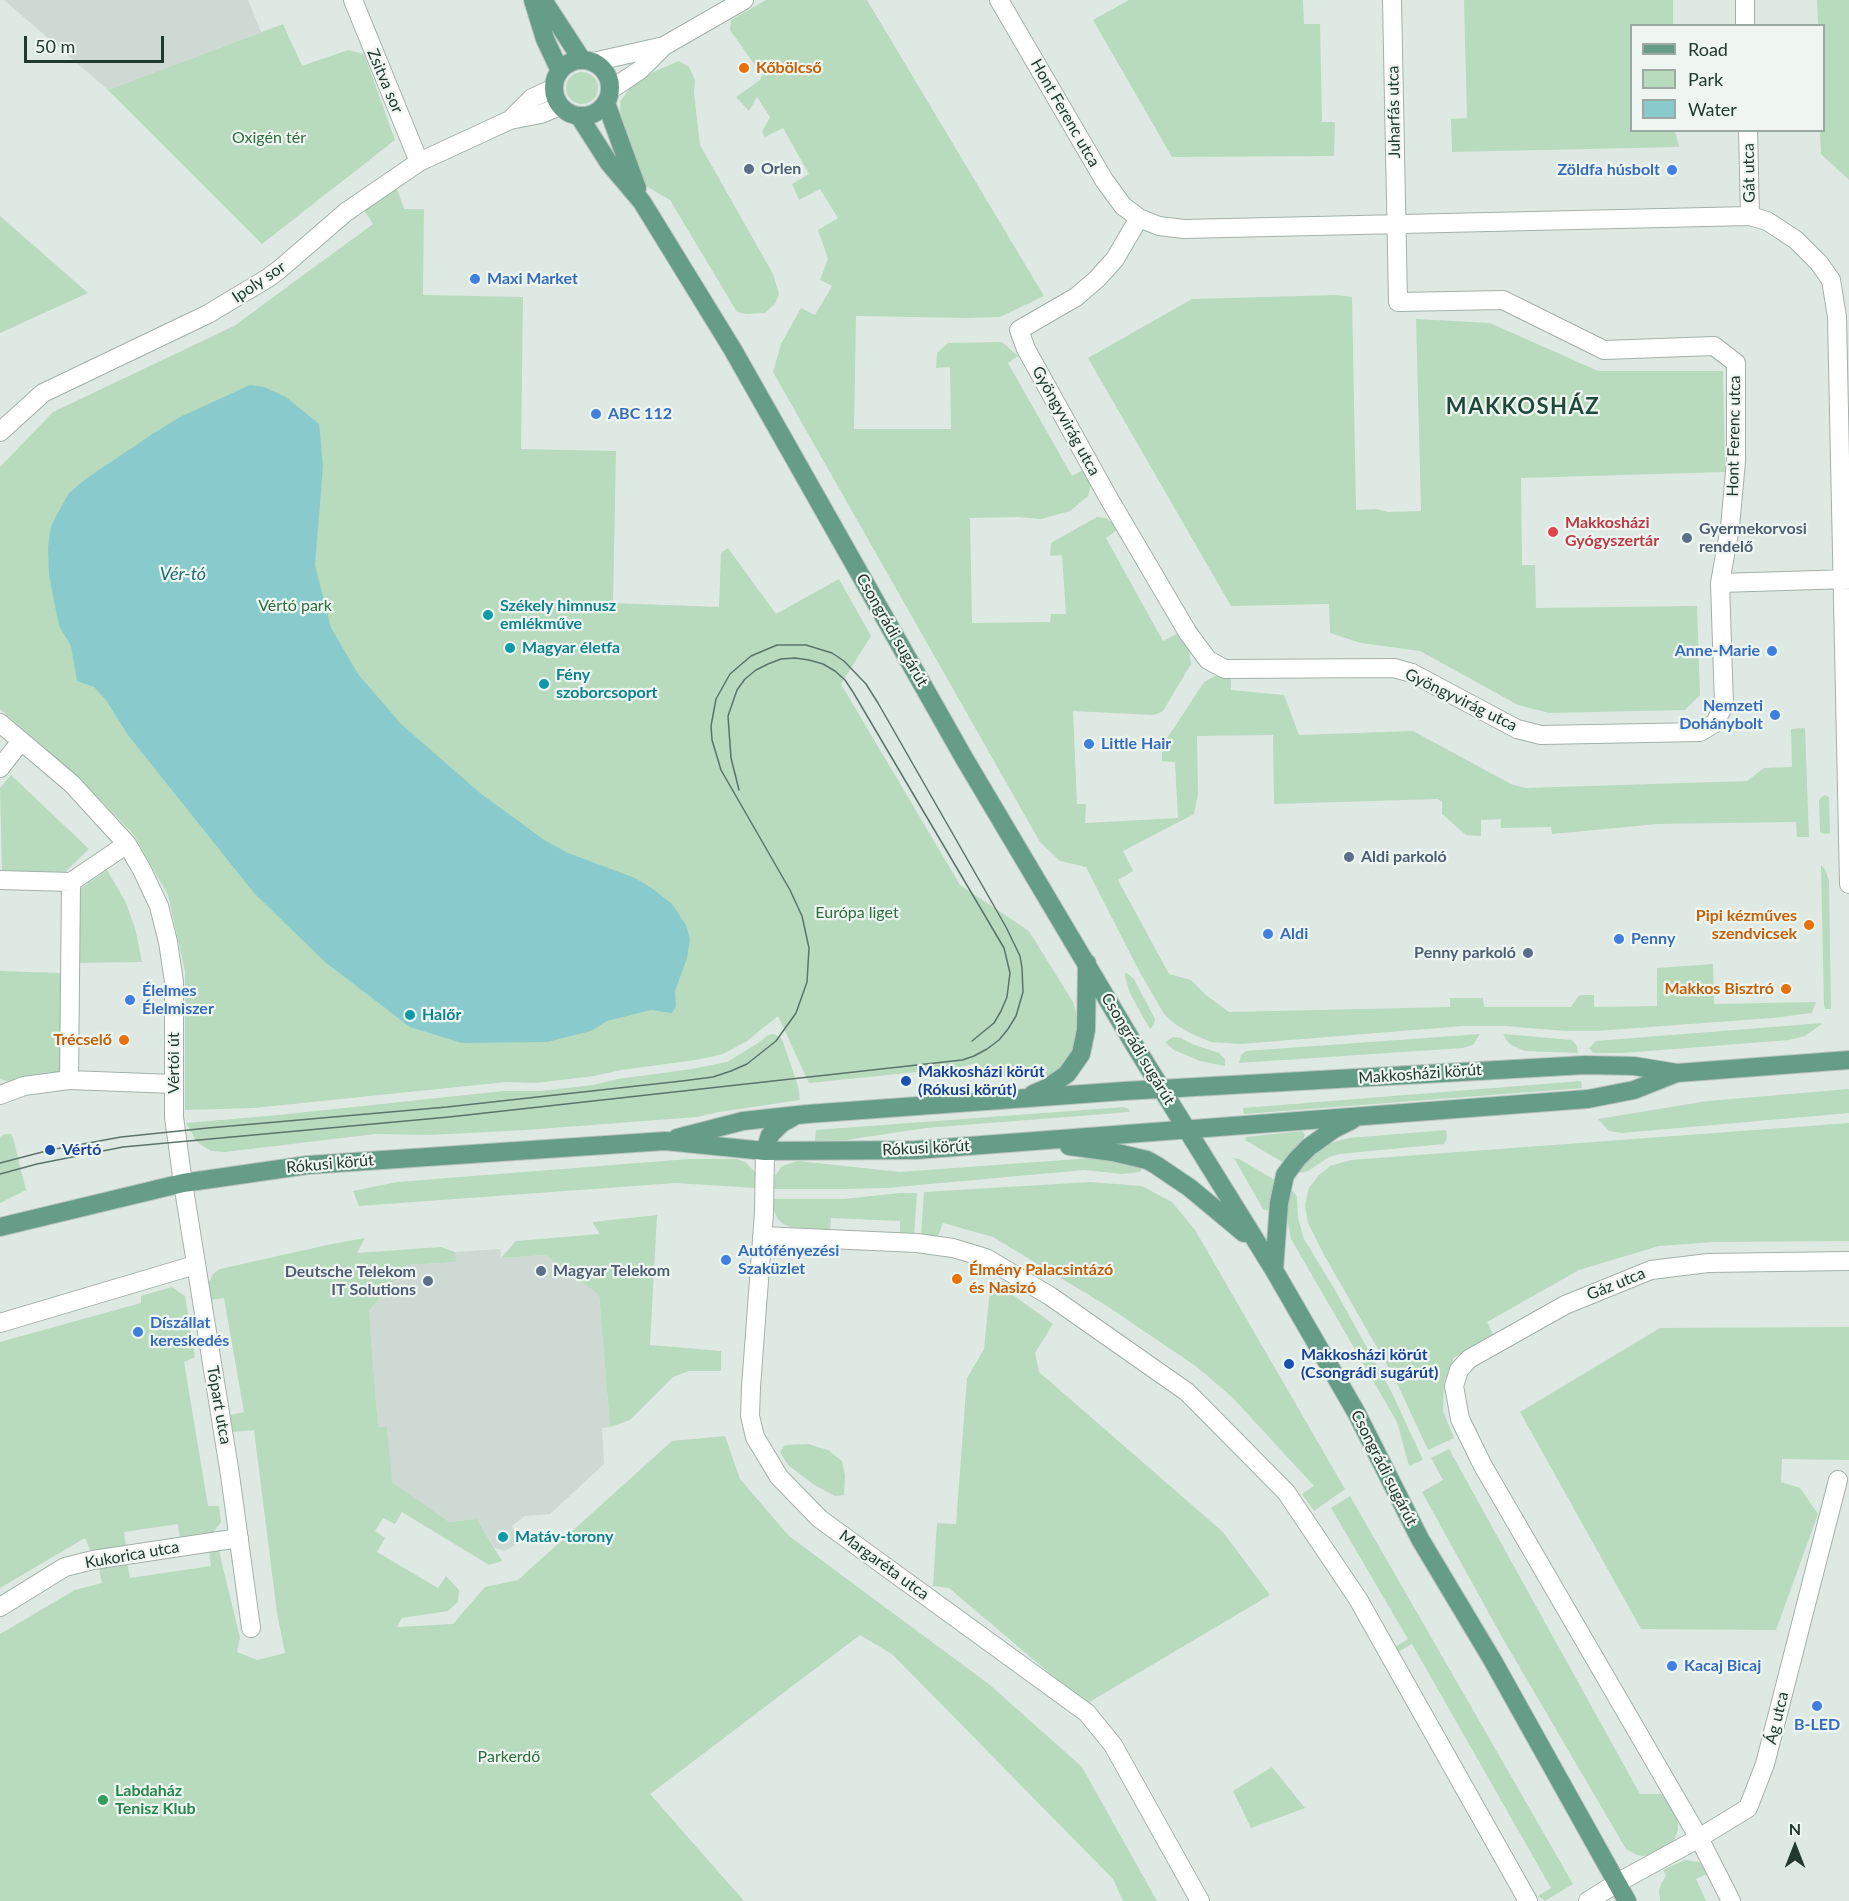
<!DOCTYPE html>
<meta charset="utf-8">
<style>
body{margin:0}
#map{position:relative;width:1849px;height:1901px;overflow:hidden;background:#dfe9e3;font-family:Lato,sans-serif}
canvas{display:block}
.legend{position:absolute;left:1630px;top:24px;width:195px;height:108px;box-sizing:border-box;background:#eff6f2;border:2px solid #9daaa4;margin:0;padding:8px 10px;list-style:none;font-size:18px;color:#21392f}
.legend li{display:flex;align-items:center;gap:12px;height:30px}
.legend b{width:30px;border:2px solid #9daaa4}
.north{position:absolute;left:1765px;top:1817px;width:60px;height:60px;-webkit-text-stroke:4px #eff6f2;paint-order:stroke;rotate:0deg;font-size:16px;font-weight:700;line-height:24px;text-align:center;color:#21392f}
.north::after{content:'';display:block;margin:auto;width:21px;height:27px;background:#21392f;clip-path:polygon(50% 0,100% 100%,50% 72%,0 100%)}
.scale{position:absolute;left:24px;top:36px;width:140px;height:27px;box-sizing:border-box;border:3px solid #21392f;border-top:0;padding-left:8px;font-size:18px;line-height:21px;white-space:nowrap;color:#21392f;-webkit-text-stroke:4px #eff6f2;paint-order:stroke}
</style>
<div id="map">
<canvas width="1849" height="1901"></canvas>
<ul class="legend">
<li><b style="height:8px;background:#659d88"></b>Road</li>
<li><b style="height:16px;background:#b8dabd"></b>Park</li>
<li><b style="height:16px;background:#89cbcd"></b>Water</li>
</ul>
<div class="north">N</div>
<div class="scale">50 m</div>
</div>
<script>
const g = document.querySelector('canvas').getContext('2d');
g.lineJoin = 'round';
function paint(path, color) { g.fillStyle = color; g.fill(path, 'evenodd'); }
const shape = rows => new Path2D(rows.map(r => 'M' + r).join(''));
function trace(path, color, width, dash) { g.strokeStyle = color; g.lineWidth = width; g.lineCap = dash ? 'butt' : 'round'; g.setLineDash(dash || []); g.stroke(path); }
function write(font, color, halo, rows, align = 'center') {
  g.font = font + ' Lato,sans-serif'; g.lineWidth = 4.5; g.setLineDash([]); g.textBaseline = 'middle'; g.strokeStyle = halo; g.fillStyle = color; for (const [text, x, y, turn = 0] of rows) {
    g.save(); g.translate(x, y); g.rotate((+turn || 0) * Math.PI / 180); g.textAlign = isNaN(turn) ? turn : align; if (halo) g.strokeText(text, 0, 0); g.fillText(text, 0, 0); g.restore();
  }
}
const built = shape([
 [4,0,248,0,261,32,108,90],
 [500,1249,501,1258,546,1255,599,1295,610,1427,602,1428,604,1464,550,1514,525,1516,512,1526,517,1536,517,1541,514,1546,505,1551,495,1548,477,1519,449,1522,391,1482,387,1427,378,1428,369,1311,407,1265,455,1262,455,1252]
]);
const green = shape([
 [766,0,867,0,1044,296,1000,317,967,318,856,316,854,429,951,429,950,367,936,368,937,353,948,343,1002,342,1018,356,1008,363,1072,476,1083,470,1091,484,1088,496,1070,511,1041,519,1018,517,970,518,972,623,1050,622,1051,614,1066,614,1062,555,1050,556,1051,543,1097,517,1106,518,1114,525,1117,530,1106,538,1163,641,1178,633,1189,650,1191,664,1163,711,1154,715,1073,711,1077,804,1086,804,1085,823,1178,818,1175,762,1162,761,1162,746,1204,682,1215,676,1231,677,1231,690,1284,695,1299,735,1413,731,1511,784,1526,788,1747,781,1764,768,1792,767,1791,729,1805,728,1809,837,1797,837,1796,822,1658,824,1552,834,1551,827,1501,828,1501,819,1481,820,1481,836,1466,835,1442,814,1442,802,1438,799,1274,804,1273,735,1197,736,1198,794,1194,814,1123,851,1133,871,1118,880,1169,974,1191,980,1207,996,1229,1012,1450,1007,1450,998,1483,998,1484,1007,1571,1007,1579,995,1594,995,1594,1007,1657,1006,1657,968,1713,964,1714,1004,1816,1002,1812,1013,1772,1018,1596,1031,1566,1031,1505,1026,1463,1026,1241,1044,1211,1042,1192,1034,1175,1024,1164,1014,1138,969,1086,867,1060,861,1040,842,773,372,781,344,801,308,815,315,832,286,820,280,828,259,818,230,838,218,820,189,799,200,792,184,809,174,783,128,765,137,762,132,770,117,757,97,749,111,736,97,760,80,762,75,730,30,731,20],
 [1129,0,1303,0,1304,24,1320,24,1322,122,1335,122,1334,156,1172,157,1093,20],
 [1464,0,1673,0,1673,25,1632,26,1632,130,1675,131,1679,147,1452,152,1451,119,1467,118],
 [1817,0,1849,0,1849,180,1821,154,1820,131,1824,130,1824,26,1818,25],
 [283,24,302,66,348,50,364,54,395,140,262,244,108,90],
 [679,61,689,67,695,80,694,93,700,145,773,274,779,294,775,304,765,313,746,314,737,312,670,200,646,186,621,122,620,102,631,86,651,73],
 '566 88a16 16 0 1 1 32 0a16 16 0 1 1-32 0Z',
 [397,189,404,209,424,209,423,295,523,297,521,449,616,451,613,603,719,607,721,553,728,548,776,614,839,579,871,636,841,684,960,885,1029,931,1073,1002,1078,1020,1078,1038,1067,1061,1057,1071,1046,1078,993,1076,977,1063,956,1068,809,1083,778,1016,747,1041,723,1054,696,1060,621,1070,594,1076,536,1083,506,1082,254,1108,185,1110,185,971,168,895,134,835,76,775,0,709,0,467,53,412,234,326,373,224,364,210],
 [0,216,88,293,0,333],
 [1337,295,1352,297,1356,510,1376,509,1388,512,1421,511,1416,319,1490,323,1598,371,1723,371,1725,472,1521,478,1522,565,1535,565,1536,608,1697,606,1700,695,1685,710,1549,713,1518,705,1420,651,1361,643,1330,633,1329,604,1231,606,1088,358,1192,299],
 [11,775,89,849,65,872,2,872,0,788],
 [1824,795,1829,797,1830,833,1824,834,1820,832,1819,800],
 [1821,865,1825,869,1829,881,1831,1009,1825,1009,1824,1005],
 [107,870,125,901,135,928,142,962,76,963,77,891],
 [0,971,61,973,61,1072,10,1082,0,1079],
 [1127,973,1134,979,1155,1019,1154,1025,1150,1029,1139,1010,1130,993,1125,977,1125,974],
 [1823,1023,1805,1036,1789,1040,1623,1053,1593,1053,1589,1048,1596,1041],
 [774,1034,782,1039,798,1086,800,1100,719,1112,697,1117,526,1130,430,1135,375,1134,225,1152,211,1151,197,1142,186,1123,279,1115,503,1091,540,1091,593,1085,618,1079,692,1069,727,1062,758,1043,768,1035],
 [1480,1034,1473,1045,1463,1048,1239,1063,1241,1055,1246,1051],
 [1503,1034,1572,1040,1577,1046,1578,1053,1525,1051,1511,1045,1507,1041],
 [1173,1037,1181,1038,1192,1044,1219,1053,1225,1059,1225,1066,1200,1061,1174,1050,1165,1042],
 [1581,1081,1582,1088,1244,1114,1243,1108],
 [1849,1089,1849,1113,1622,1133,1609,1131,1598,1119,1707,1101],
 [1124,1107,1129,1109,1130,1112,926,1128,846,1140,815,1141,816,1130],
 [1849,1123,1849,1241,1713,1242,1659,1246,1579,1270,1487,1322,1493,1334,1454,1358,1444,1383,1443,1411,1454,1438,1428,1450,1395,1379,1323,1253,1308,1223,1305,1205,1309,1188,1318,1176,1330,1166,1351,1160],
 [1446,1130,1447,1138,1444,1144,1339,1154,1329,1157,1308,1171,1301,1173,1297,1170,1310,1156,1323,1147,1337,1141,1349,1138],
 [1302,1131,1305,1134,1303,1140,1288,1156,1284,1163,1245,1140,1246,1137],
 [5,1134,11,1134,13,1138,26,1190,0,1203,0,1137],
 [1105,1157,1143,1166,1140,1172,1122,1174,1084,1170,886,1188,841,1189,774,1189,775,1176,782,1166,798,1161,900,1172],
 [1234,1158,1239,1159,1275,1180,1269,1209,1267,1211,1263,1209],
 [689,1159,737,1159,745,1162,755,1172,756,1188,675,1183,359,1206,353,1191,397,1182],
 [1090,1182,1142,1186,1172,1202,1195,1230,1345,1489,1314,1511,1302,1494,1314,1486,1232,1397,1197,1367,1107,1306,993,1237,943,1223,938,1236,921,1236,924,1192],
 [1287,1189,1294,1192,1297,1197,1298,1218,1304,1239,1335,1290,1391,1391,1423,1460,1409,1466,1397,1422,1291,1239,1285,1208],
 [900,1193,917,1193,914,1236,900,1234,900,1221,831,1218,830,1231,791,1227,783,1224,777,1218,774,1210,774,1199,844,1199],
 [657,1215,650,1345,721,1351,721,1371,689,1371,673,1377,630,1420,610,1427,599,1295,546,1255,501,1258,516,1241,600,1234,592,1222],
 [365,1238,357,1253,441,1247,455,1252,456,1262,407,1265,369,1311,378,1427,387,1427,392,1482,449,1522,477,1519,502,1561,489,1565,402,1512,395,1524,383,1518,375,1531,385,1538,377,1552,438,1588,446,1576,459,1590,458,1602,448,1611,402,1618,397,1627,453,1624,485,1587,518,1580,672,1441,725,1436,740,1479,789,1536,990,1685,1082,1767,1157,1901,1123,1901,1113,1879,892,1654,860,1635,650,1794,744,1901,0,1901,0,1634,75,1590,102,1583,99,1569,127,1563,130,1578,211,1566,209,1551,219,1551,240,1638,237,1652,257,1660,285,1653,277,1613,254,1430,233,1432,230,1415,244,1412,224,1298,210,1300,208,1285,213,1274,220,1269,327,1245],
 [991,1279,1053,1324,1035,1353,1039,1372,1223,1532,1270,1595,1086,1704,949,1588,933,1586,937,1523,956,1524,967,1378,984,1349],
 [172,1287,185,1296,195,1357,184,1362,208,1506,219,1506,221,1522,213,1533,180,1538,178,1524,124,1532,126,1546,91,1552,85,1538,0,1588,0,1342,141,1303,141,1296],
 [1849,1327,1849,1460,1782,1459,1781,1482,1800,1488,1818,1514,1776,1630,1641,1629,1520,1412,1660,1328],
 [808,1444,828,1450,842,1461,845,1475,844,1495,835,1496,813,1484,788,1465,780,1452,785,1445],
 [1449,1449,1640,1794,1662,1794,1678,1819,1678,1830,1673,1843,1655,1853,1644,1856,1637,1855,1626,1849,1502,1637,1422,1492,1443,1480,1431,1458],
 [1350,1496,1573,1884,1545,1901,1538,1896,1551,1888,1412,1644,1398,1652,1395,1647,1408,1639,1331,1508],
 [1272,1767,1305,1808,1251,1828,1233,1791],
 [1685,1860,1699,1862,1704,1866,1707,1874,1696,1879,1706,1901,1660,1901,1659,1890,1661,1884,1666,1876,1663,1870]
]);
const water = shape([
 [250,385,264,387,286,397,319,424,323,466,315,565,331,628,358,674,401,724,480,793,544,840,568,853,635,878,653,889,672,904,686,925,690,939,687,958,675,991,676,1006,672,1013,651,1010,607,1021,591,1031,547,1042,462,1043,410,1027,325,962,254,893,128,735,106,700,94,687,77,681,71,646,59,626,49,575,48,548,50,530,52,524,66,498,69,493,87,478,154,433,180,417]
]);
const minor = shape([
 [353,0,419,162],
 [999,0,1104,180,1123,206,1139,218,1159,226,1184,229,1750,216,1767,221,1796,240,1819,263,1831,280,1837,317,1849,884],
 [1392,0,1398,302,1503,300,1604,350,1714,346,1736,363,1736,461,1730,527,1720,583],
 [1745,0,1745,26],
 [593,62,664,46],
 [610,90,640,70,664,46,744,0],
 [510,120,532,98,554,88],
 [1748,130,1750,216],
 [1139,218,1115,259,1097,279,1076,297,1019,330,1026,349,1108,497,1188,633,1208,660,1225,669,1394,668,1412,673,1517,729,1541,735,1700,732,1715,723,1724,705,1720,583,1849,579],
 [0,432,43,393,208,314,268,278,280,269,346,212,419,162,510,120,541,114,560,106],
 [0,723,72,784,127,844,142,870,159,906,168,942,174,982,174,1117,183,1183,230,1475,251,1628],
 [0,768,21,741],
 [0,880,71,882],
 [69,1080,71,882,127,844],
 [0,1095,24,1086,69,1080,174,1084],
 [765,1151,764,1213,751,1387,750,1416,755,1437,779,1477,820,1519,1087,1713,1113,1745,1200,1901],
 [762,1236,917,1243,953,1248,986,1258,1050,1296,1187,1392,1286,1492,1358,1599,1528,1901],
 [0,1323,195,1265],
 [0,1607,65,1567,93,1560,239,1538],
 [1588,1901,1617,1883,1699,1838,1748,1808,1765,1764,1838,1480],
 [1731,1901,1699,1838,1483,1466,1460,1419,1454,1386,1459,1370,1469,1359,1565,1305,1651,1270,1708,1263,1849,1261]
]);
const major = shape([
 [533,0,545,39,560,71],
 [543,0,582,60],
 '554 88a28 28 0 1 1 56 0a28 28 0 1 1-56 0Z',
 [606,103,637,188],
 [579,116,609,163,642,202,733,350,964,758,1135,1046,1274,1270,1356,1412,1420,1539,1493,1661,1627,1901],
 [1033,1094,1047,1088,1067,1074,1081,1054,1086,1030,1087,963],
 [677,1138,743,1121,807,1114,1124,1091,1585,1065,1634,1066,1677,1073,1849,1060],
 [1069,1146,1113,1152,1147,1160,1156,1165,1190,1188,1244,1233],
 [765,1151,770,1135,782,1123,793,1117],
 [0,1227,183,1183,308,1165,665,1141,765,1151,916,1150,1588,1099,1634,1090,1677,1073],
 [1274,1270,1279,1203,1285,1175,1297,1159,1309,1147,1334,1129,1352,1120]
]);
const tram = shape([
 [739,790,731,758,728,716,737,690,745,679,756,670,768,664,781,659,795,658,809,660,823,664,835,671,845,680,853,692,1004,948,1010,973,1007,997,1001,1011,994,1023,972,1041],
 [0,1163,50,1150,121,1137,208,1128,447,1107,682,1081,713,1077,731,1071,747,1064,776,1041,796,1013,807,982,809,948,802,916,790,890,721,770,712,740,711,726,716,699,730,674,751,656,777,645,806,645,832,653,844,661,866,684,878,703,1006,927,1020,956,1022,968,1023,992,1016,1016,1008,1029,999,1040,987,1049,974,1056,962,1060,449,1117,123,1147,37,1164,0,1174]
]);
const markers = [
 [744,68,6,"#e8710a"],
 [749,169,6,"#5c6f8a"],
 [1672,170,6,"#3f7fe0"],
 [475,279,6,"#3f7fe0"],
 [596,414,6,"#3f7fe0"],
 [1553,532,6,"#e0444e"],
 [1687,538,6,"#5c6f8a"],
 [488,615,6,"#0f9aa8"],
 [510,648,6,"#0f9aa8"],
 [1772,651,6,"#3f7fe0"],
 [544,684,6,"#0f9aa8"],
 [1775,715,6,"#3f7fe0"],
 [1089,744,6,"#3f7fe0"],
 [1349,857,6,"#5c6f8a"],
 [1809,925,6,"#e8710a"],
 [1268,934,6,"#3f7fe0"],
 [1619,939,6,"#3f7fe0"],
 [1528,953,6,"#5c6f8a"],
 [1786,989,6,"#e8710a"],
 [130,1000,6,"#3f7fe0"],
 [410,1015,6,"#0f9aa8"],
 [124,1040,6,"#e8710a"],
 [906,1081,6,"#1a4fb4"],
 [50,1150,6,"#1a4fb4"],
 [726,1260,6,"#3f7fe0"],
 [541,1271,6,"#5c6f8a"],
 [957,1279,6,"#e8710a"],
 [428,1281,6,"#5c6f8a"],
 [138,1332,6,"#3f7fe0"],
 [1289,1364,6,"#1a4fb4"],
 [503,1537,6,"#0f9aa8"],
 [1672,1666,6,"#3f7fe0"],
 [1817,1706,6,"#3f7fe0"],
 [103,1800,6,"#2e9e5b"]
];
const foodNames = [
 ["Kőbölcső",756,68,"left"],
 ["Pipi kézműves",1797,916],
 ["szendvicsek",1797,934],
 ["Makkos Bisztró",1774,989],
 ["Trécselő",112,1040],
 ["Élmény Palacsintázó",969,1270,"left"],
 ["és Nasizó",969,1288,"left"]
];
const streetNames = [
 ["Zsitva sor",385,81,67],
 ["Juharfás utca",1394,112,-91],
 ["Hont Ferenc utca",1065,113,60],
 ["Gát utca",1749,173,-91],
 ["Ipoly sor",259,282,-34],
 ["Gyöngyvirág utca",1066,421,61],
 ["Hont Ferenc utca",1734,436,-89],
 ["Csongrádi sugárút",892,630,60],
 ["Gyöngyvirág utca",1461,700,26],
 ["Csongrádi sugárút",1138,1049,59],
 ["Vértói út",174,1063,-90],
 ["Makkosházi körút",1420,1074,-4],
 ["Rókusi körút",926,1148,-3],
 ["Rókusi körút",330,1164,-5],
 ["Gáz utca",1616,1284,-22],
 ["Tópart utca",219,1405,80],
 ["Csongrádi sugárút",1384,1468,63],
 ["Kukorica utca",132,1555,-10],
 ["Margaréta utca",884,1565,36],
 ["Ág utca",1777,1718,-76]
];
const parkNames = [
 ["Oxigén tér",269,138],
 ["Vértó park",295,606],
 ["Európa liget",857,913],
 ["Parkerdő",509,1757]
];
const serviceNames = [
 ["Orlen",761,169],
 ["Gyermekorvosi",1699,529],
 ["rendelő",1699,547],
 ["Aldi parkoló",1361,857],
 ["Penny parkoló",1516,953,"right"],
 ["Magyar Telekom",553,1271],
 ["Deutsche Telekom",416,1272,"right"],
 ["IT Solutions",416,1290,"right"]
];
const shopNames = [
 ["Zöldfa húsbolt",1660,170,"right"],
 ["Maxi Market",487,279],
 ["ABC 112",608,414],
 ["Anne-Marie",1760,651,"right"],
 ["Nemzeti",1763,706,"right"],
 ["Dohánybolt",1763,724,"right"],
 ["Little Hair",1101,744],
 ["Aldi",1280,934],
 ["Penny",1631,939],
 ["Élelmes",142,991],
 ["Élelmiszer",142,1009],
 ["Autófényezési",738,1251],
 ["Szaküzlet",738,1269],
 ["Díszállat",150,1323],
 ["kereskedés",150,1341],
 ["Kacaj Bicaj",1684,1666],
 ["B-LED",1817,1725,"center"]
];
const healthNames = [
 ["Makkosházi",1565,523],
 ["Gyógyszertár",1565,541]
];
const cultureNames = [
 ["Székely himnusz",500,606],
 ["emlékműve",500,624],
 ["Magyar életfa",522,648],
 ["Fény",556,675],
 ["szoborcsoport",556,693],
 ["Halőr",422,1015],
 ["Matáv-torony",515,1537]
];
const transitNames = [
 ["Makkosházi körút",918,1072],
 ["(Rókusi körút)",918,1090],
 ["Vértó",62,1150],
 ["Makkosházi körút",1301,1355],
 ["(Csongrádi sugárút)",1301,1373]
];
const leisureNames = [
 ["Labdaház",115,1791],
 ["Tenisz Klub",115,1809]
];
const waterNames = [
 ["Vér-tó",183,574]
];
const districtNames = [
 ["MAKKOSHÁZ",1523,407]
];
paint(built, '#cdd9d2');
paint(green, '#b8dabd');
paint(water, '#89cbcd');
trace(minor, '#a2b1a9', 20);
trace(major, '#bcc4c1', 20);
trace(minor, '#fff', 18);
trace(major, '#659d88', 18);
trace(tram, '#5b746a', 1.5);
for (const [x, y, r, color] of markers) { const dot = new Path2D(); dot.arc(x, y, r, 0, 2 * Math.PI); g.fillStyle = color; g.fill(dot); trace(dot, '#eff6f2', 2); }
write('bold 16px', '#c56008', '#eff6f2', foodNames, 'right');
write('16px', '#21392f', '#eff6f2', streetNames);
write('16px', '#2d6d3e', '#eff6f2', parkNames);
write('bold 16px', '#4e5e75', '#eff6f2', serviceNames, 'left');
write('bold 16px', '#366cbe', '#eff6f2', shopNames, 'left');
write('bold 16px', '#be3a42', '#eff6f2', healthNames, 'left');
write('bold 16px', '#0d838f', '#eff6f2', cultureNames, 'left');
write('bold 16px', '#164399', '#eff6f2', transitNames, 'left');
write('bold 16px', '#27864d', '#eff6f2', leisureNames, 'left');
write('italic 18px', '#1e6e71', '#eff6f2', waterNames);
g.letterSpacing = '1.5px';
write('bold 22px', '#1e4939', '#eff6f2', districtNames);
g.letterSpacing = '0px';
</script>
